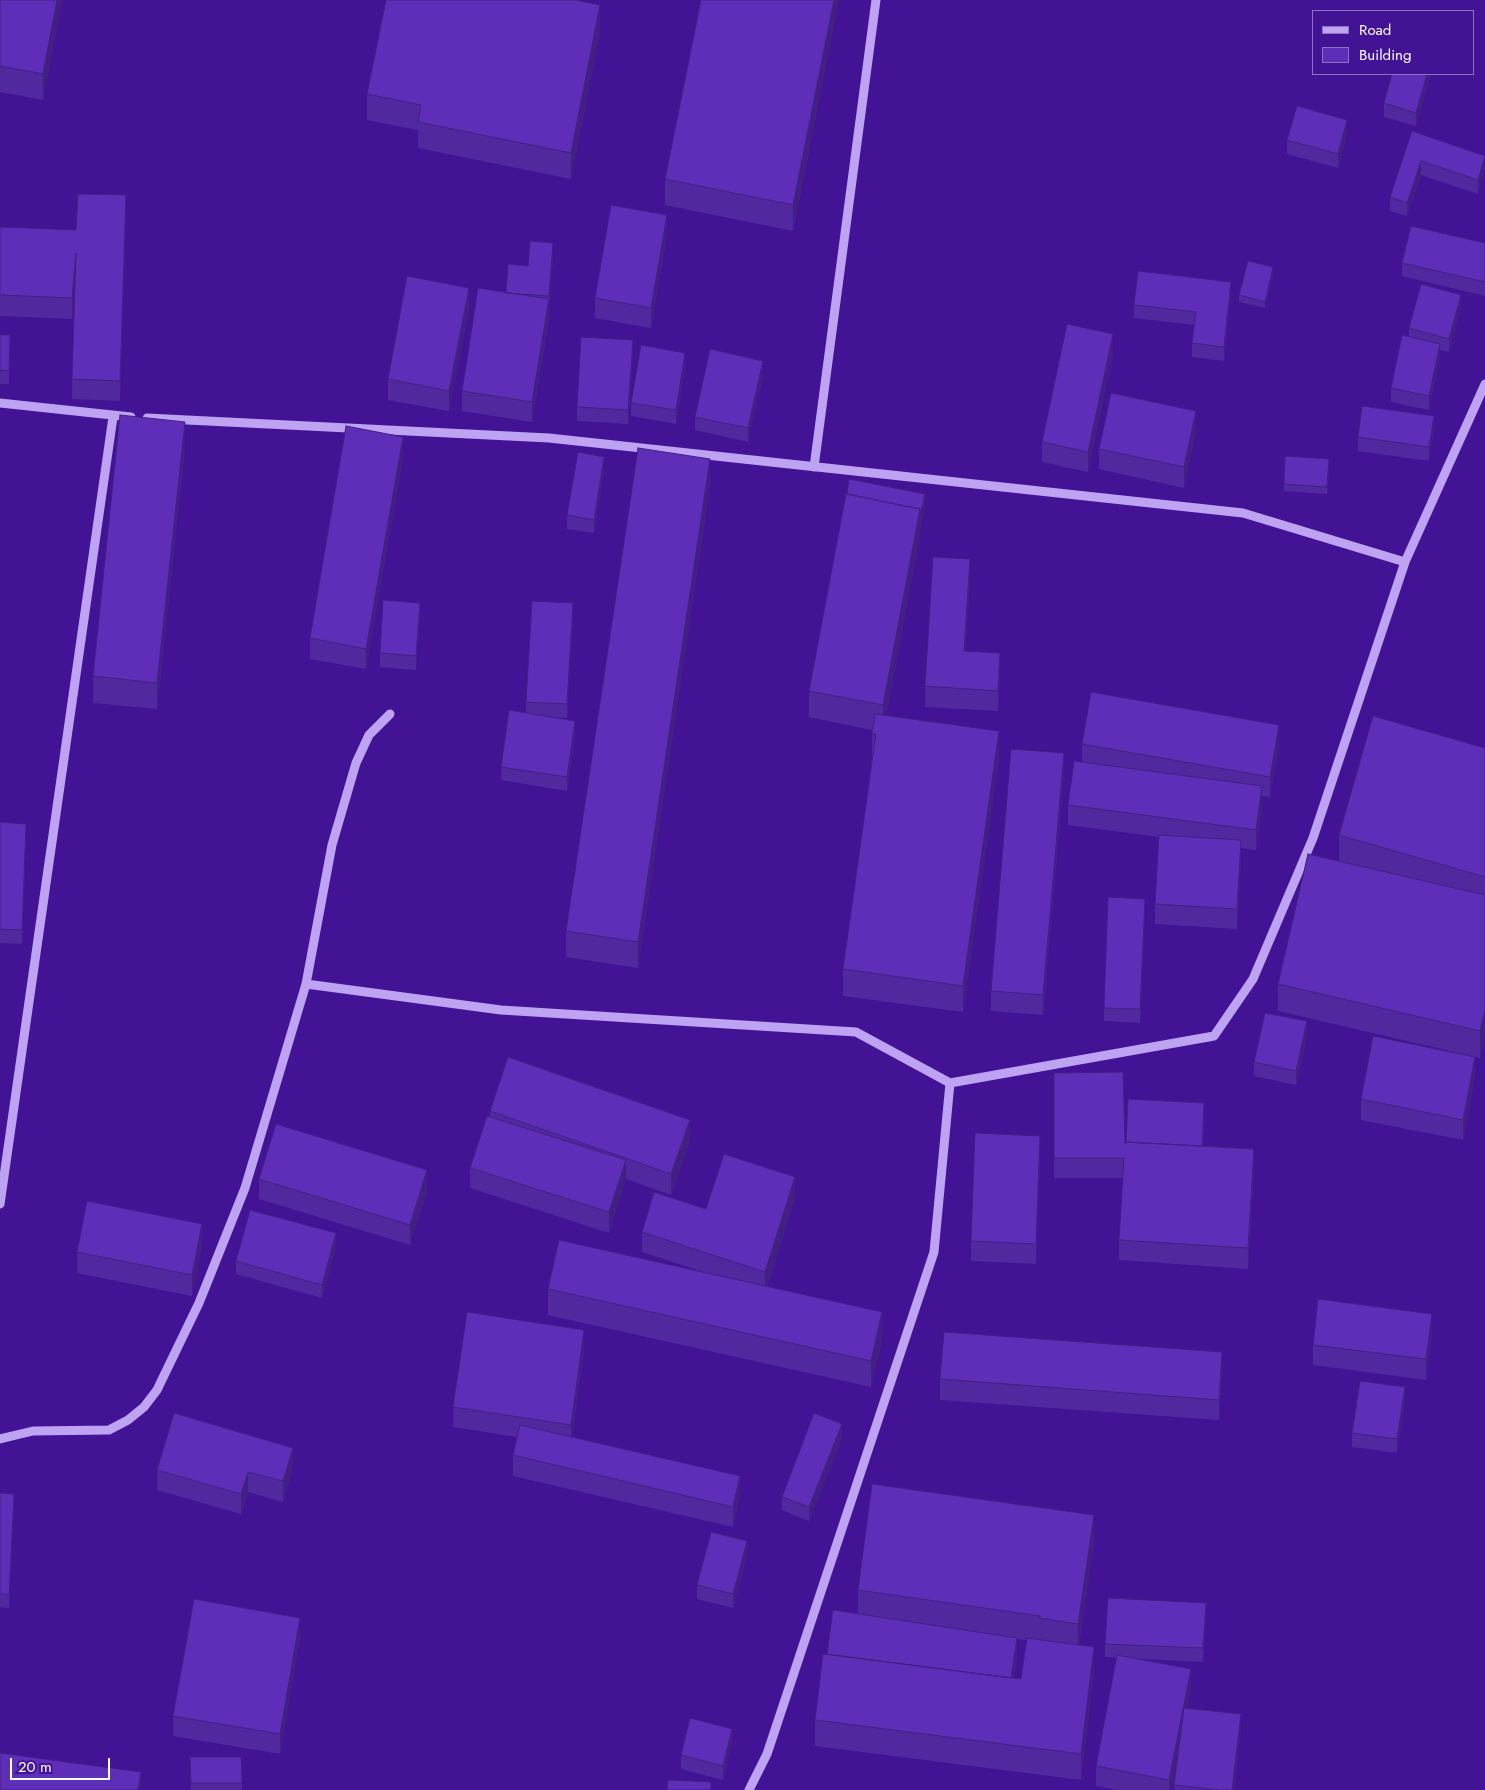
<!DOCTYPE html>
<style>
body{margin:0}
#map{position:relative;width:1485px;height:1790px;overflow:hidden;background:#421395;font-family:Jost,sans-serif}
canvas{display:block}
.legend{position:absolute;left:1312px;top:10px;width:162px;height:65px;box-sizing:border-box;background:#421395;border:1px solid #8e71bf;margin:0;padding:6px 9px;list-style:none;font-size:15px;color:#fff}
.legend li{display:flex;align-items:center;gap:10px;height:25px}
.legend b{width:25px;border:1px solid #8e71bf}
.scale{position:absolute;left:10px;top:1758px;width:100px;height:22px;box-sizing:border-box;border:2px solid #fff;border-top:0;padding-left:6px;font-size:15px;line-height:18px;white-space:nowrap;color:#fff;-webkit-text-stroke:4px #421395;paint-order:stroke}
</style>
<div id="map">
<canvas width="1485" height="1790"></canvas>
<ul class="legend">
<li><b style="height:6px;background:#bea3f2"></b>Road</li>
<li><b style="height:14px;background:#5f2eb8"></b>Building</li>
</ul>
<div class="scale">20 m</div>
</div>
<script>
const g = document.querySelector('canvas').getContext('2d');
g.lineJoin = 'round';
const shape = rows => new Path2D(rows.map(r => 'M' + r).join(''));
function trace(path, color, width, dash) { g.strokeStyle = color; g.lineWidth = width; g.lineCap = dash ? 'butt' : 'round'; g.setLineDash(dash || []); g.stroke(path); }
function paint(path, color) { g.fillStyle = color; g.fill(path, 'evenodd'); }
const minor = shape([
 [0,403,131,417],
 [147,418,549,438,1243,513,1405,562],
 [814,467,876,0],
 [306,984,501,1010,856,1032,950,1083,1214,1036,1253,979,1313,838,1405,562,1485,384],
 [0,1204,113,417],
 [0,1439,33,1431,109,1430,128,1420,144,1407,157,1390,199,1303,245,1188,306,984,332,845,356,763,369,735,390,714],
 [749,1790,767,1754,934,1252,950,1083]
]);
const wall = shape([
 [0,0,62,0,43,100,0,92],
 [701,0,839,0,793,231,665,205,665,179],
 [600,31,571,179,418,148,418,130,367,120,367,94],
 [1392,74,1431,74,1416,126,1384,117,1384,103],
 [1412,131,1485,156,1478,194,1421,175,1407,216,1390,211,1390,197],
 [1347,134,1338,168,1287,154,1287,140],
 [126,215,120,401,72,399,74,290,72,319,0,316,0,227,76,230],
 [667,235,651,328,595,318,595,298],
 [1485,243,1485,296,1402,276,1402,263],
 [553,257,549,310,549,319,532,422,462,411,462,391,506,293,528,266],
 [1273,274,1265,308,1239,302,1239,295],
 [1231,296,1224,361,1192,357,1192,343,1194,325,1134,318,1134,305],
 [469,308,449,411,388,400,388,379],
 [1461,308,1449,352,1440,350,1440,357,1429,410,1391,402,1391,388,1409,337,1409,328],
 [0,335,10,349,9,384,0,384],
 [633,353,628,424,577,421,577,407],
 [1113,354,1088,472,1042,462,1042,442],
 [685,367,676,424,631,416,631,403],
 [763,375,748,442,695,430,695,417],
 [1434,430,1429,461,1358,451,1358,437],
 [1196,431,1184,488,1099,469,1099,449],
 [185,448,157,709,93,703,93,676],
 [403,457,366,669,310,659,310,638],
 [1329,466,1327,494,1284,491,1284,484],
 [604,470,594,533,567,529,567,515],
 [710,486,638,968,566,957,566,931],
 [925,508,920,529,920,535,886,716,999,758,963,1012,843,996,843,969,872,760,872,730,809,717,809,691],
 [970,580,965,651,1000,673,998,711,925,707,925,686],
 [420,617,416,670,380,667,380,653],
 [573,617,567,718,548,717,575,734,567,791,501,780,501,767,526,713,526,702],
 [1082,744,1279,745,1270,797,1262,796,1262,806,1256,850,1241,848,1241,860,1237,929,1155,924,1155,904,1159,837,1068,825,1068,805,1082,762],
 [1485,748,1485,1037,1480,1058,1278,1011,1278,984,1339,861,1339,835],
 [1064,774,1043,1015,991,1011,991,991],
 [0,822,26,837,22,944,0,943],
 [1145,912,1140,1023,1104,1021,1104,1008],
 [1307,1035,1296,1085,1254,1076,1254,1062],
 [1054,1073,1125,1144,1204,1116,1203,1146,1254,1170,1248,1269,1119,1260,1119,1240,1123,1178,1054,1178],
 [1475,1077,1463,1140,1361,1120,1361,1099],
 [490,1111,690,1140,671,1195,626,1179,609,1233,470,1188,470,1168,490,1116],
 [1040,1156,1036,1264,971,1261,971,1241],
 [259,1179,427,1190,410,1245,259,1199],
 [795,1197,767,1287,882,1339,871,1387,548,1315,548,1289,709,1274,642,1252,642,1232,706,1209],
 [202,1244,192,1296,77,1273,77,1252],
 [336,1247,322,1298,236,1274,236,1261],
 [1432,1334,1426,1380,1313,1365,1313,1345],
 [584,1350,572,1437,740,1496,733,1527,513,1476,513,1455,517,1437,453,1427,453,1407],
 [1222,1373,1219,1420,940,1400,940,1379],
 [1405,1401,1397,1453,1352,1447,1352,1433],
 [842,1438,809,1521,782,1510,782,1497],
 [293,1468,283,1502,248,1492,241,1514,157,1490,157,1470],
 [0,1493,14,1508,9,1608,0,1607],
 [1094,1542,1079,1645,1094,1673,1081,1780,815,1746,815,1720,827,1654,858,1614,858,1590],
 [1017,1639,1026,1640,1021,1679,1014,1678,1017,1658],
 [747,1555,733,1608,697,1599,697,1585],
 [1206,1616,1203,1662,1139,1659,1191,1689,1187,1708,1241,1728,1234,1790,1174,1790,1179,1751,1171,1790,1117,1790,1096,1786,1096,1766,1117,1658,1105,1657,1105,1644],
 [300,1638,280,1754,173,1736,173,1716],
 [732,1742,723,1780,681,1769,681,1755],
 [190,1757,241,1757,242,1790,191,1790]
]);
const shadedWall = shape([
 [57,0,62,0,43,100,43,74],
 [834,0,839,0,793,231,793,205],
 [600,5,600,31,571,179,571,153],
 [1427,74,1431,74,1416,126,1416,113],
 [1347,120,1347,134,1338,168,1338,154],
 [1485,156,1485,170,1478,194,1478,180],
 [1421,161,1421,175,1407,216,1407,203],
 [126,195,126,215,120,401,120,381],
 [667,215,667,235,651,328,651,308],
 [553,243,553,257,549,310,549,296],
 [76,253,76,273,72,319,72,298],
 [1273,267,1273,274,1265,308,1265,302],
 [1231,282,1231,296,1224,361,1224,347],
 [469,288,469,308,449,411,449,391],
 [1461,295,1461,308,1449,352,1449,339],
 [549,299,549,319,532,422,532,402],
 [1113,334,1113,354,1088,472,1088,452],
 [633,340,633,353,628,424,628,410],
 [1440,344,1440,357,1429,410,1429,396],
 [685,353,685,367,676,424,676,410],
 [763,361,763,375,748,442,748,428],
 [1196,411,1196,431,1184,488,1184,467],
 [1434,416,1434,430,1429,461,1429,447],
 [185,422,185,448,157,709,157,683],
 [403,437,403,457,366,669,366,649],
 [604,457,604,470,594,533,594,520],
 [710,459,710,486,638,968,638,942],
 [925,494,925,508,920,529,920,535,883,732,883,705,920,509],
 [970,559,970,580,964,671,964,651],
 [420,603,420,617,416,670,416,656],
 [573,603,573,617,567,718,567,704],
 [1000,653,1000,673,998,711,998,691],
 [575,721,575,734,567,791,567,777],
 [1279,725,1279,745,1270,797,1270,777],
 [999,731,999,758,963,1012,963,986],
 [1064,753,1064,774,1043,1015,1043,995],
 [1262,786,1262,806,1256,850,1256,830],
 [26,824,26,837,22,944,22,930],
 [1241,840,1241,860,1237,929,1237,909],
 [1145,899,1145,912,1140,1023,1140,1009],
 [1485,1010,1485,1037,1480,1058,1480,1031],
 [1307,1021,1307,1035,1296,1085,1296,1071],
 [1475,1057,1475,1077,1463,1140,1463,1120],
 [690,1120,690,1140,671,1195,671,1174],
 [1040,1136,1040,1156,1036,1264,1036,1244],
 [1254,1149,1254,1170,1248,1269,1248,1248],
 [626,1160,626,1180,609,1233,609,1212],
 [427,1170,427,1190,410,1245,410,1225],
 [795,1177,795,1197,765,1292,765,1272],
 [202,1224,202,1244,192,1296,192,1275],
 [336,1233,336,1247,322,1298,322,1285],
 [882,1312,882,1339,871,1387,871,1361],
 [1432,1314,1432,1334,1426,1380,1426,1359],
 [584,1330,584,1350,571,1445,571,1425],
 [1222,1352,1222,1373,1219,1420,1219,1400],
 [1405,1387,1405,1401,1397,1453,1397,1439],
 [842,1424,842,1438,809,1521,809,1507],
 [293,1448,293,1468,283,1502,283,1481],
 [248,1472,248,1492,241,1514,241,1494],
 [740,1476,740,1496,733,1527,733,1507],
 [14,1494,14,1508,9,1608,9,1594],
 [1094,1515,1094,1542,1078,1650,1078,1624],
 [747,1541,747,1555,733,1608,733,1594],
 [1206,1603,1206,1616,1203,1662,1203,1648],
 [300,1618,300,1638,280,1754,280,1734],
 [1017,1638,1017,1658,1010,1704,1010,1684],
 [1094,1647,1094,1673,1081,1780,1081,1754],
 [1191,1669,1191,1689,1171,1790,1169,1790,1169,1780],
 [1241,1714,1241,1728,1234,1790,1232,1790],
 [732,1729,732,1742,723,1780,723,1766],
 [141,1772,141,1790,138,1790]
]);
const building = shape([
 [0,0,57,0,43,74,0,66,0,0],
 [386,0,576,0,600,5,571,153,418,122,421,105,367,94,386,0],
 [701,0,834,0,793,205,665,179,701,0],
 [1392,74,1427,74,1416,113,1384,103,1392,74],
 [1297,106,1347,120,1338,154,1287,140,1297,106],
 [1412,131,1485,156,1478,180,1421,161,1407,203,1390,197,1412,131],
 [78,194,126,195,120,381,72,379,76,253,72,298,0,295,0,227,76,230,78,194],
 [611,205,667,215,651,308,595,298,611,205],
 [1411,226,1485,243,1485,282,1402,263,1411,226],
 [530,241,553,243,549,296,506,293,508,264,528,266,530,241],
 [1248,261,1273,267,1265,302,1239,295,1248,261],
 [1138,271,1231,282,1224,347,1192,343,1196,312,1134,305,1138,271],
 [407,276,469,288,449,391,388,379,407,276],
 [1421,284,1461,295,1449,339,1409,328,1421,284],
 [478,288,549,299,532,402,462,391,478,288],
 [1067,324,1113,334,1088,452,1042,442,1067,324],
 [0,335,10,335,9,371,0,370,0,335],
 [1402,335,1440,344,1429,396,1391,388,1402,335],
 [581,337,633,340,628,410,577,407,581,337],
 [641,345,685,353,676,410,631,403,641,345],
 [710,349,763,361,748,428,695,417,710,349],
 [1111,393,1196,411,1184,467,1099,449,1111,393],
 [1362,406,1434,416,1429,447,1358,437,1362,406],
 [120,415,185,422,157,683,93,676,120,415],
 [346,426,403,437,366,649,310,638,346,426],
 [638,448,710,459,638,942,566,931,638,448],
 [578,452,604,457,594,520,567,515,578,452],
 [1285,456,1329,459,1327,487,1284,484,1285,456],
 [849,479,925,494,920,515,920,509,847,494,849,479],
 [846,494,920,509,883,705,809,691,846,494],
 [933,557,970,559,964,651,1000,653,998,691,925,686,933,557],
 [383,600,420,603,416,656,380,653,383,600],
 [532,601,573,603,567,704,526,702,532,601],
 [1091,692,1279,725,1270,777,1082,744,1091,692],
 [509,710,575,721,567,777,501,767,509,710],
 [875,714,999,731,963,986,843,969,876,734,872,734,875,714],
 [1373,716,1485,748,1485,877,1339,835,1373,716],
 [1011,749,1064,753,1043,995,991,991,1011,749],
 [1074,761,1262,786,1256,830,1068,805,1074,761],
 [0,822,26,824,22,930,0,929,0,822],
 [1159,835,1241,840,1237,909,1155,904,1159,835],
 [1308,854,1485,895,1485,1010,1480,1031,1278,984,1308,854],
 [1108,897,1145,899,1140,1009,1104,1008,1108,897],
 [1265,1013,1307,1021,1296,1071,1254,1062,1265,1013],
 [1373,1036,1475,1057,1463,1120,1361,1099,1373,1036],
 [508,1057,690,1120,671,1174,490,1111,508,1057],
 [1123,1072,1125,1144,1125,1142,1254,1149,1248,1248,1119,1240,1124,1158,1054,1158,1054,1073,1123,1072],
 [1128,1099,1204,1103,1202,1146,1126,1142,1128,1099],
 [487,1116,626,1160,609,1212,470,1168,487,1116],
 [276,1124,427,1170,410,1225,259,1179,276,1124],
 [975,1133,1040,1136,1036,1244,971,1241,975,1133],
 [724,1154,795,1177,765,1272,642,1232,654,1192,706,1209,724,1154],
 [87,1201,202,1224,192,1275,77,1252,87,1201],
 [250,1210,336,1233,322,1285,236,1261,250,1210],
 [559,1240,882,1312,871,1361,548,1289,559,1240],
 [1318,1299,1432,1314,1426,1359,1313,1345,1318,1299],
 [467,1312,584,1330,571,1425,453,1407,467,1312],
 [944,1332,1222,1352,1219,1400,940,1379,944,1332],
 [1360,1381,1405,1387,1397,1439,1352,1433,1360,1381],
 [174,1413,293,1448,283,1481,248,1472,241,1494,157,1470,174,1413],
 [814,1413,842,1424,809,1507,782,1497,814,1413],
 [520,1425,740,1476,733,1507,513,1455,520,1425],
 [872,1484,1094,1515,1078,1624,1040,1618,1040,1616,858,1590,872,1484],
 [0,1493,14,1494,9,1594,0,1594,0,1493],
 [711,1532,747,1541,733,1594,697,1585,711,1532],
 [1108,1598,1206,1603,1203,1648,1105,1644,1108,1598],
 [194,1599,300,1618,280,1734,173,1716,194,1599],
 [833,1610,1017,1638,1011,1678,827,1654,833,1610],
 [1027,1638,1094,1647,1081,1754,815,1720,823,1654,1021,1679,1027,1638],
 [1117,1655,1191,1669,1169,1780,1096,1766,1117,1655],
 [1184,1708,1241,1714,1232,1790,1220,1790,1174,1785,1184,1708],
 [690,1718,732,1729,723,1766,681,1755,690,1718],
 [0,1753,141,1772,138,1790,0,1790,0,1753],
 [190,1757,241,1757,242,1783,191,1783,190,1757],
 [668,1780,711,1782,711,1790,667,1790,668,1780]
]);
trace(minor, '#bea3f2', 9);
paint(wall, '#52289e');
paint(shadedWall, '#422081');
paint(building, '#5f2eb8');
trace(building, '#422081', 1);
</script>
